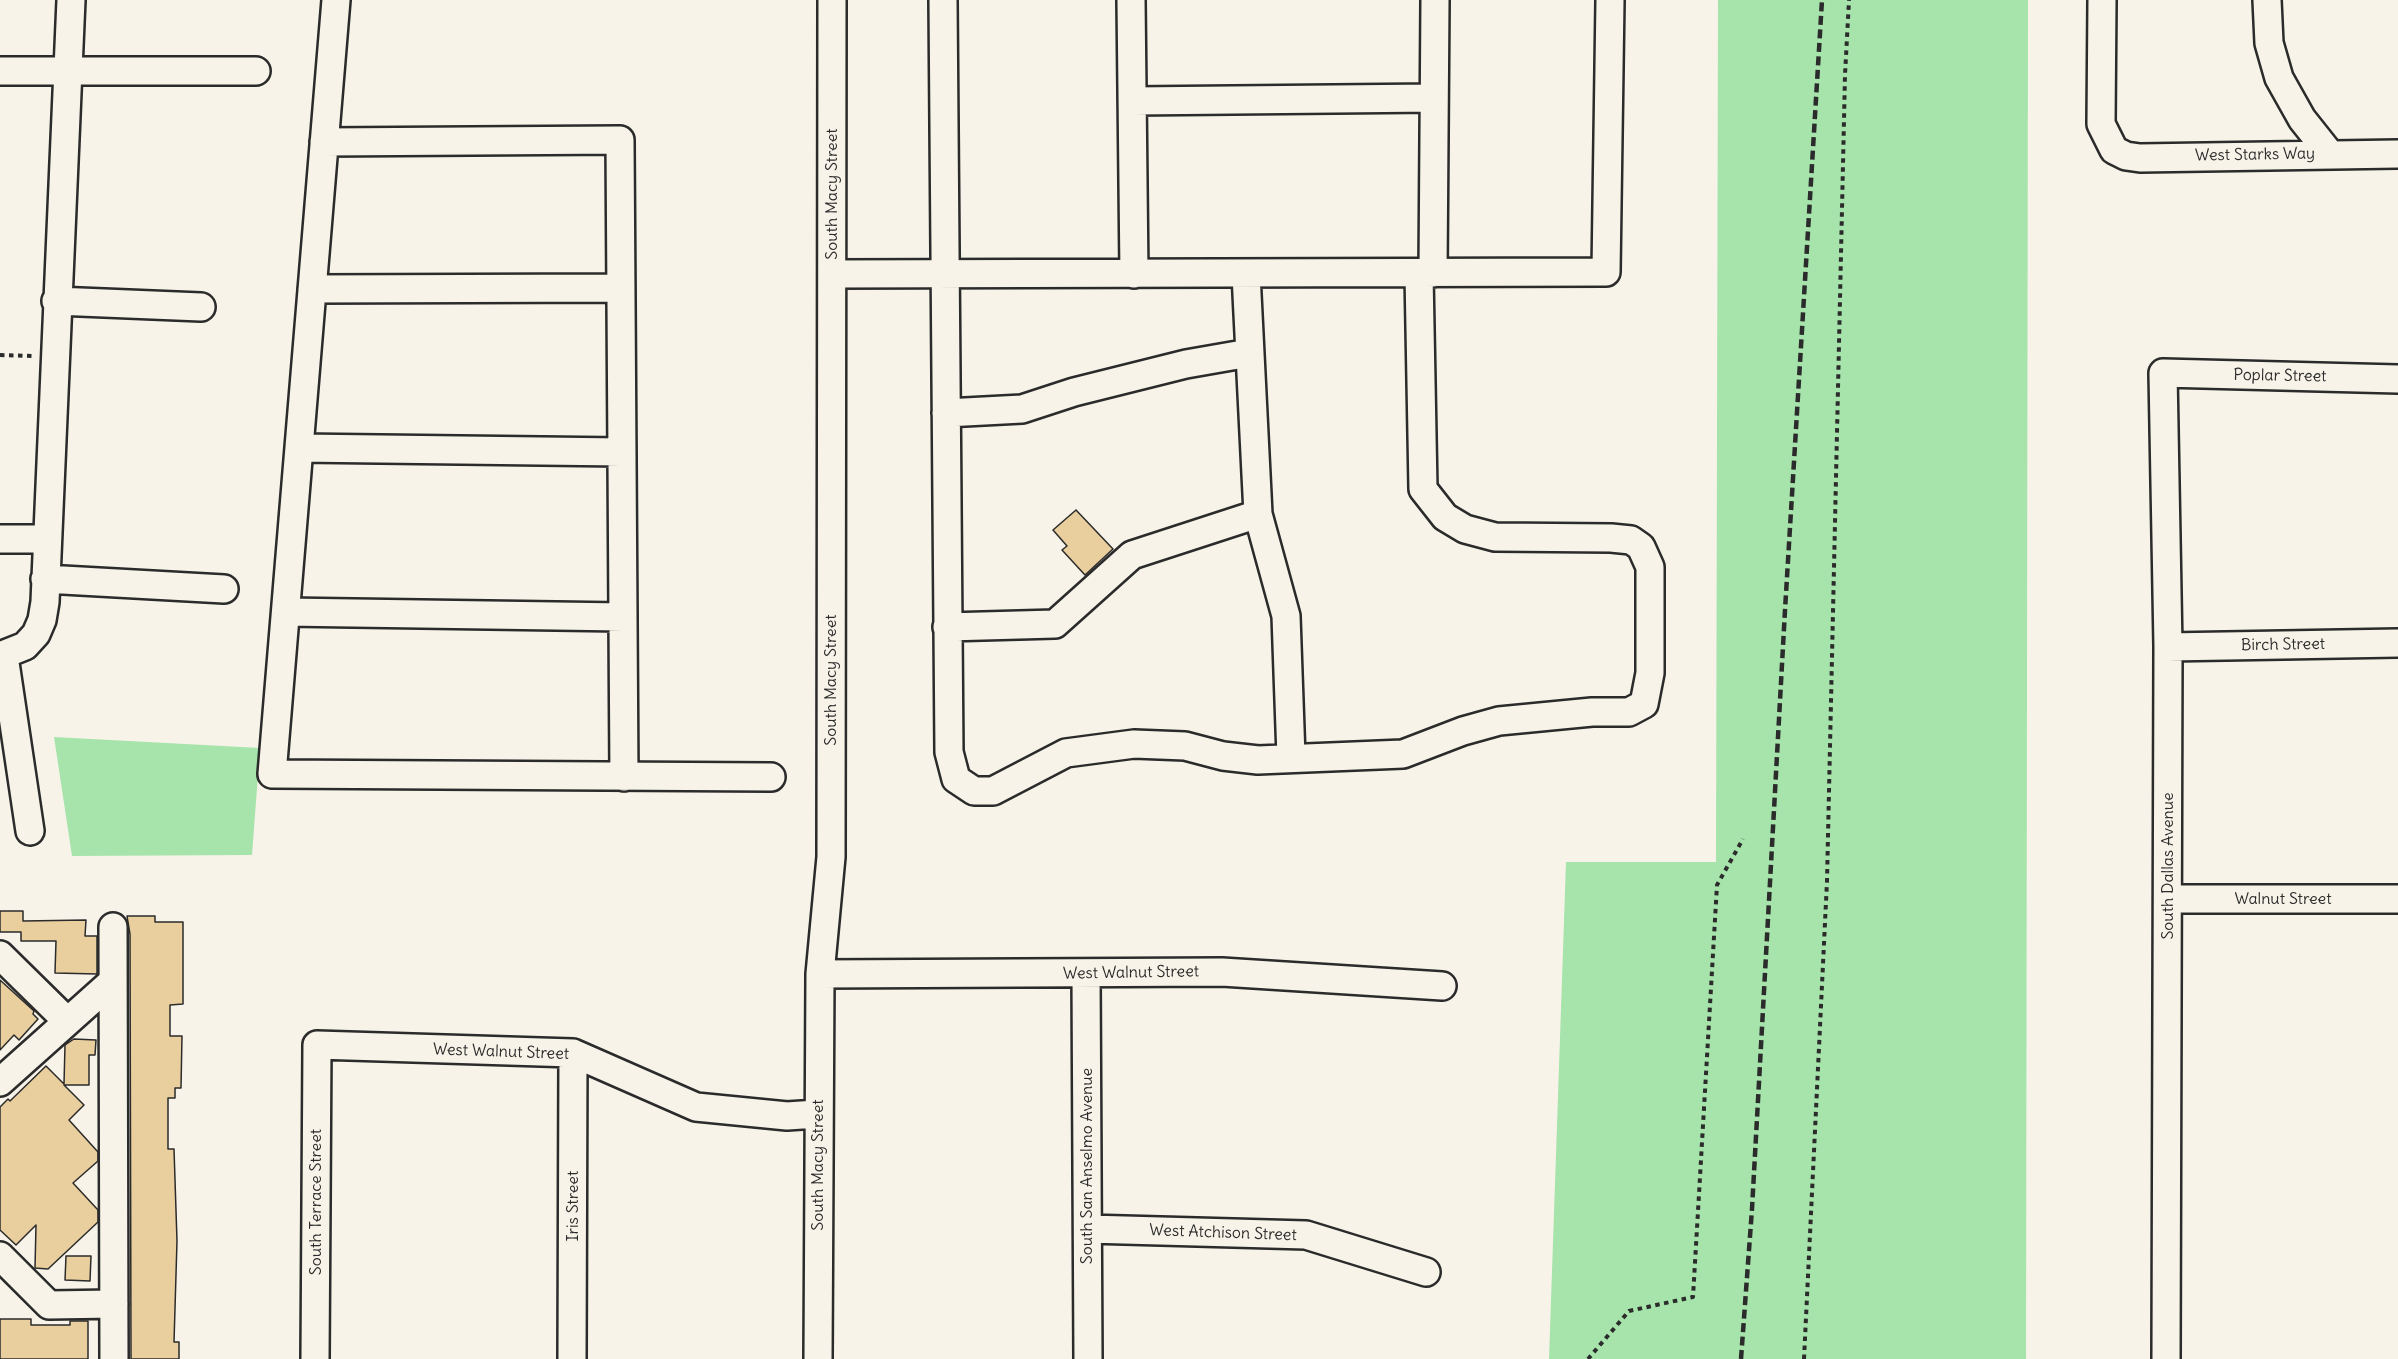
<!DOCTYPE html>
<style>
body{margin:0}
canvas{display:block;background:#f7f3e8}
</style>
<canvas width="2398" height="1359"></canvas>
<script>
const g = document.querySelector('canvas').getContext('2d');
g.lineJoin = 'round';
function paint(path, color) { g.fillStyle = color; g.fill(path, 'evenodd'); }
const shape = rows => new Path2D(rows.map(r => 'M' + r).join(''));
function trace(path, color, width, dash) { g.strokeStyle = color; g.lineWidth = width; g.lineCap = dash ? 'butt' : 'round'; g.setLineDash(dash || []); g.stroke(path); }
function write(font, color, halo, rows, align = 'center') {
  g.font = font + ' Delius,sans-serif'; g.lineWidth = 4.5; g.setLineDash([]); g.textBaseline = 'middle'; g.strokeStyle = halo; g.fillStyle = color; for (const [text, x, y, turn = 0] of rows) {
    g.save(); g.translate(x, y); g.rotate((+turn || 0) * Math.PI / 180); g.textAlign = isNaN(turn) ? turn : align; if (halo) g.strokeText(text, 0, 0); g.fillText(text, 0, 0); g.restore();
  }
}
const green = shape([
 [1718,0,2028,0,2026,1359,1549,1359,1566,862,1716,862],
 [54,737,260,748,252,855,72,856]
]);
const building = shape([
 [1076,510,1113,549,1085,575,1062,550,1067,546,1053,530,1076,510],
 [0,911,23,911,23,921,86,920,85,936,97,936,97,974,55,973,56,941,21,941,21,932,0,932,0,911],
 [127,916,155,916,155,922,183,922,183,1004,170,1005,170,1036,182,1036,181,1088,175,1088,175,1098,168,1098,168,1149,174,1149,177,1241,174,1342,179,1342,179,1359,131,1359,130,934,127,916],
 [0,980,34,1011,33,1014,38,1019,19,1040,14,1035,0,1050,0,980],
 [74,1039,96,1040,95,1055,89,1055,89,1085,64,1085,84,1105,69,1120,98,1152,98,1161,73,1183,98,1210,98,1222,48,1269,35,1268,36,1225,16,1245,0,1230,0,1107,8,1099,10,1101,46,1066,64,1084,65,1045,74,1039],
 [66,1256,91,1256,90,1281,65,1280,66,1256],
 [0,1319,31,1319,31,1325,70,1325,70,1321,88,1321,88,1359,0,1359,0,1319]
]);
const path = shape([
 [0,355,35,356],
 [1588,1359,1629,1311,1693,1297,1717,885,1743,839],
 [1804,1359,1827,881,1845,75,1849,0]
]);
const minor = shape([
 [336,0,272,774,771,777],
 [943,0,949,752,956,779,974,791,993,791,1066,753,1134,744,1185,746,1223,756,1258,760,1403,754,1463,731,1499,721,1592,712,1629,712,1644,704,1650,673,1650,567,1641,547,1631,540,1611,538,1495,537,1465,529,1445,517,1423,489,1419,274],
 [1131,0,1134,274],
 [2102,0,2101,124,2114,150,2126,156,2140,158,2398,154],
 [2267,0,2269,43,2279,78,2302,119,2329,153],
 [0,71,256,71],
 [1133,101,1434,98],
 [324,142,620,140,624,777],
 [1433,273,1435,0],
 [832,274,1606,272,1610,0],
 [1246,274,1258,514,1286,616,1291,757],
 [312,289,621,288],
 [56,301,201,307],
 [946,413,1022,409,1074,392,1186,364,1249,353],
 [299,448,622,452],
 [0,539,46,539],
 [45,579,224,589],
 [286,612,623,617],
 [947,627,1055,624,1132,555,1258,514],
 [2168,647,2398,643],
 [0,656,25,646,36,634,42,620,45,602,71,0],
 [4,656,30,831],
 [2168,899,2398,899],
 [113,927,114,1359],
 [0,955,66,1020],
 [820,974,1222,972,1442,986],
 [1086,974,1088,1359],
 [0,1082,113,981],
 [1088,1229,1306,1235,1426,1272],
 [0,1256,49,1305,114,1304],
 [315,1359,317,1045,573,1053,696,1107,787,1116,817,1114],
 [572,1359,573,1053],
 [818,1359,820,974,831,857,832,0],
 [2166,1359,2168,647,2163,373,2398,379]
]);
const rail = shape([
 [1741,1359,1752,1209,1785,610,1822,0]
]);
const streetNames = [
 ["West Starks Way",2255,155,-1],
 ["South Macy Street",832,194,-90],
 ["Poplar Street",2280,376,1],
 ["Birch Street",2283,645,-1],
 ["South Macy Street",831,680,-90],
 ["South Dallas Avenue",2168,866,-90],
 ["Walnut Street",2283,899],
 ["West Walnut Street",1131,973,-1],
 ["West Walnut Street",501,1052,2],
 ["South Macy Street",818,1165,-90],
 ["South San Anselmo Avenue",1087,1166,-90],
 ["South Terrace Street",316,1202,-90],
 ["Iris Street",573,1206,-90],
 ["West Atchison Street",1223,1233,2]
];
paint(green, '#a6e4ac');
paint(building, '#e9cf9e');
trace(building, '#2b2b2b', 1.5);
trace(minor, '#2b2b2b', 32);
trace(path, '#2b2b2b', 4, [4.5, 4.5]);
trace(minor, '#f7f3e8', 27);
trace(rail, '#2b2b2b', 4.5, [9, 4.5]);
write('16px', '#2b2b2b', '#f7f3e8', streetNames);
</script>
